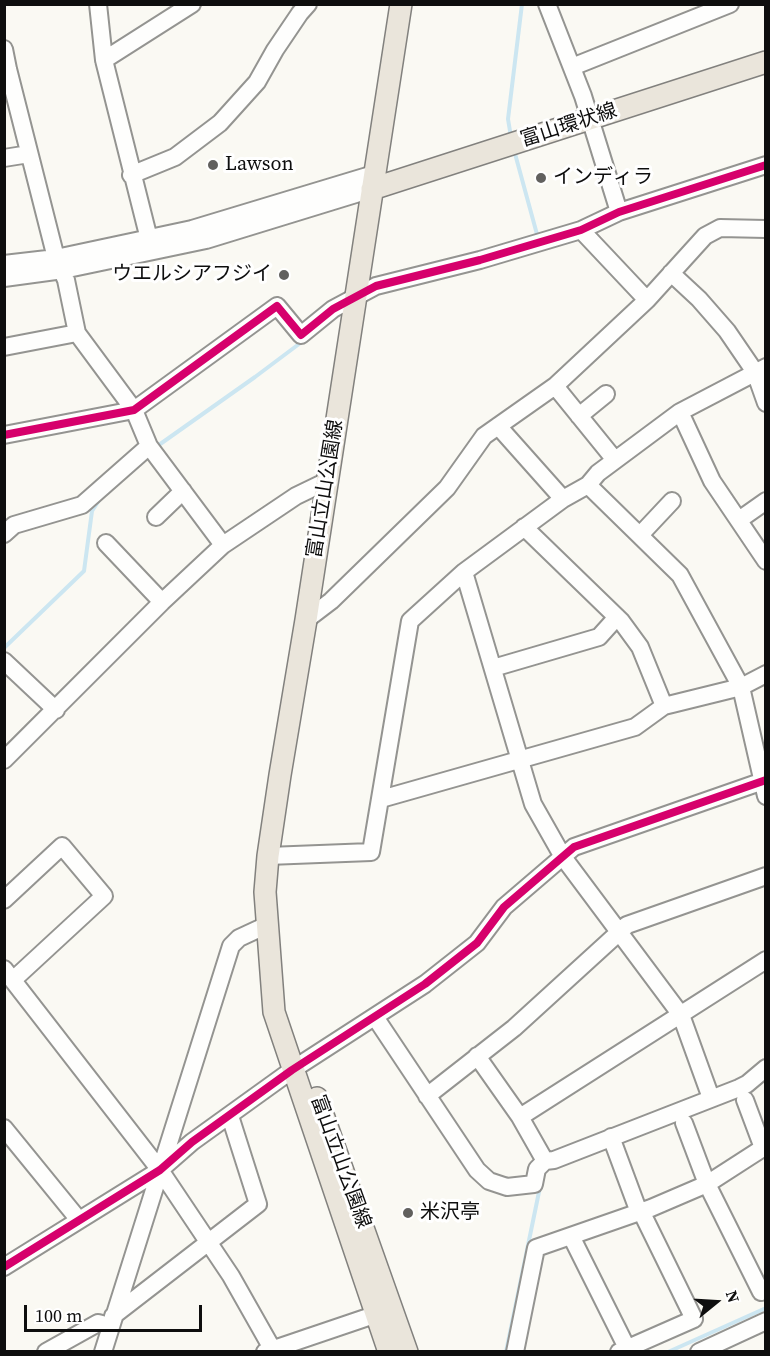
<!DOCTYPE html>
<meta charset="utf-8">
<style>
body{margin:0}
#map{position:relative;width:770px;height:1356px;overflow:hidden;background:#faf9f3;font-family:"Source Serif 4",serif}
canvas{display:block}
.frame{position:absolute;inset:0;border:6px solid #0e0e0e;pointer-events:none}
.north{position:absolute;left:686px;top:1272px;width:60px;height:60px;-webkit-text-stroke:4px #fff;paint-order:stroke;rotate:72deg;font-size:16px;font-weight:700;line-height:24px;text-align:center;color:#0e0e0e}
.north::after{content:'';display:block;margin:auto;width:21px;height:27px;background:#0e0e0e;clip-path:polygon(50% 0,100% 100%,50% 72%,0 100%)}
.scale{position:absolute;left:24px;top:1305px;width:178px;height:27px;box-sizing:border-box;border:3px solid #0e0e0e;border-top:0;padding-left:8px;font-size:18px;line-height:21px;white-space:nowrap;color:#0e0e0e;-webkit-text-stroke:4px #fff;paint-order:stroke}
</style>
<div id="map">
<canvas width="770" height="1356"></canvas>
<div class="frame"></div>
<div class="north">N</div>
<div class="scale">100 m</div>
</div>
<script>
const g = document.querySelector('canvas').getContext('2d');
g.lineJoin = 'round';
const shape = rows => new Path2D(rows.map(r => 'M' + r).join(''));
function trace(path, color, width, dash) { g.strokeStyle = color; g.lineWidth = width; g.lineCap = dash ? 'butt' : 'round'; g.setLineDash(dash || []); g.stroke(path); }
function write(font, color, halo, rows, align = 'center') {
  g.font = font + ' "Source Serif 4","Noto Sans JP",serif'; g.lineWidth = 6; g.setLineDash([]); g.textBaseline = 'middle'; g.strokeStyle = halo; g.fillStyle = color; for (const [text, x, y, turn = 0] of rows) {
    g.save(); g.translate(x, y); g.rotate((+turn || 0) * Math.PI / 180); g.textAlign = isNaN(turn) ? turn : align; if (halo) g.strokeText(text, 0, 0); g.fillText(text, 0, 0); g.restore();
  }
}
const stream = shape([
 [511,137,508,119,522,4],
 [514,150,538,238],
 [156,447,255,377,303,341],
 [4,648,84,571,92,511,100,499],
 [506,1352,540,1187],
 [668,1352,766,1308]
]);
const minor = shape([
 [98,4,104,60,149,239],
 [547,4,583,96,619,212],
 [4,49,8,69,56,258,66,280,77,333,134,410,149,446,223,545],
 [104,60,192,4],
 [572,67,730,4],
 [4,158,29,154],
 [131,175,175,157,220,123,257,82,275,50,300,13,308,4],
 [581,230,647,300],
 [4,264,56,258,192,229,374,174],
 [671,273,699,299,727,331,755,372,766,403],
 [4,278,63,270,206,240,372,189],
 [4,347,77,333],
 [555,386,615,460],
 [680,412,712,481,766,561],
 [579,416,606,394],
 [498,426,563,499],
 [4,435,134,410,277,306,301,335,333,309,376,286,480,260,581,230,619,212,766,165],
 [588,485,680,575,741,687,766,796],
 [156,517,183,491],
 [739,520,766,501],
 [524,527,621,621,640,647,664,706],
 [4,534,14,525,82,505,149,446],
 [641,534,672,501],
 [106,543,162,602],
 [464,572,533,804,563,857,681,1015,711,1098],
 [306,620,331,601,447,488,484,436,555,386,647,300,705,236,720,228,766,229],
 [4,661,56,710],
 [493,668,599,637,617,617],
 [4,760,162,602,223,545,296,496,327,481],
 [381,799,635,727,664,706,741,687,766,674],
 [268,856,371,852,410,621,464,572,563,499,588,485,598,473,680,412,766,367],
 [4,900,62,846,104,896,13,980],
 [4,969,160,1170,231,1276,274,1352],
 [375,1017,477,1170,489,1181,507,1187,534,1184,537,1169,545,1161,554,1160,739,1088,747,1084,766,1068],
 [477,1056,520,1117,545,1161],
 [427,1096,514,1028,627,925,766,876],
 [745,1100,763,1148],
 [520,1117,766,960],
 [684,1123,707,1184,761,1292],
 [4,1128,79,1220],
 [611,1137,637,1207,641,1211,694,1319,619,1352],
 [571,1236,627,1348],
 [4,1267,160,1170,192,1142,292,1070,425,984,477,943,504,907,574,847,766,780],
 [113,1316,258,1204,230,1116],
 [46,1352,98,1323,110,1326],
 [103,1352,231,946,239,938,267,925],
 [265,1352,386,1311],
 [515,1352,536,1248,651,1208,707,1184,766,1146],
 [699,1352,766,1321]
]);
const major = shape([
 [372,189,766,62],
 [317,1098,407,1352],
 [389,1352,274,1012,265,892,268,856,280,775,306,620,401,4]
]);
const cycleway = shape([
 [4,435,134,410,277,306,301,335,333,309,376,286,480,260,581,230,619,212,766,165],
 [4,1267,160,1170,192,1142,292,1070,425,984,477,943,504,907,574,847,766,780]
]);
const markers = [
 [213,165,6,"#61605e"],
 [541,178,6,"#61605e"],
 [284,275,6,"#61605e"],
 [408,1213,6,"#61605e"]
];
const streetNames = [
 ["富山環状線",569,126,-18],
 ["富山立山公園線",326,489,-81],
 ["富山立山公園線",340,1162,70]
];
const poiNames = [
 ["Lawson",225,165],
 ["インディラ",553,178],
 ["ウエルシアフジイ",272,275,"right"],
 ["米沢亭",420,1213]
];
trace(stream, '#cce6f1', 4);
trace(minor, '#949491', 20);
trace(major, '#82817e', 24);
trace(minor, '#fefefd', 16);
trace(major, '#eae5db', 21);
trace(cycleway, '#d6006c', 8);
for (const [x, y, r, color] of markers) { const dot = new Path2D(); dot.arc(x, y, r, 0, 2 * Math.PI); g.fillStyle = color; g.fill(dot); trace(dot, '#fff', 2); }
write('20px', '#0e0e0e', '#fff', streetNames);
write('20px', '#0e0e0e', '#fff', poiNames, 'left');
</script>
